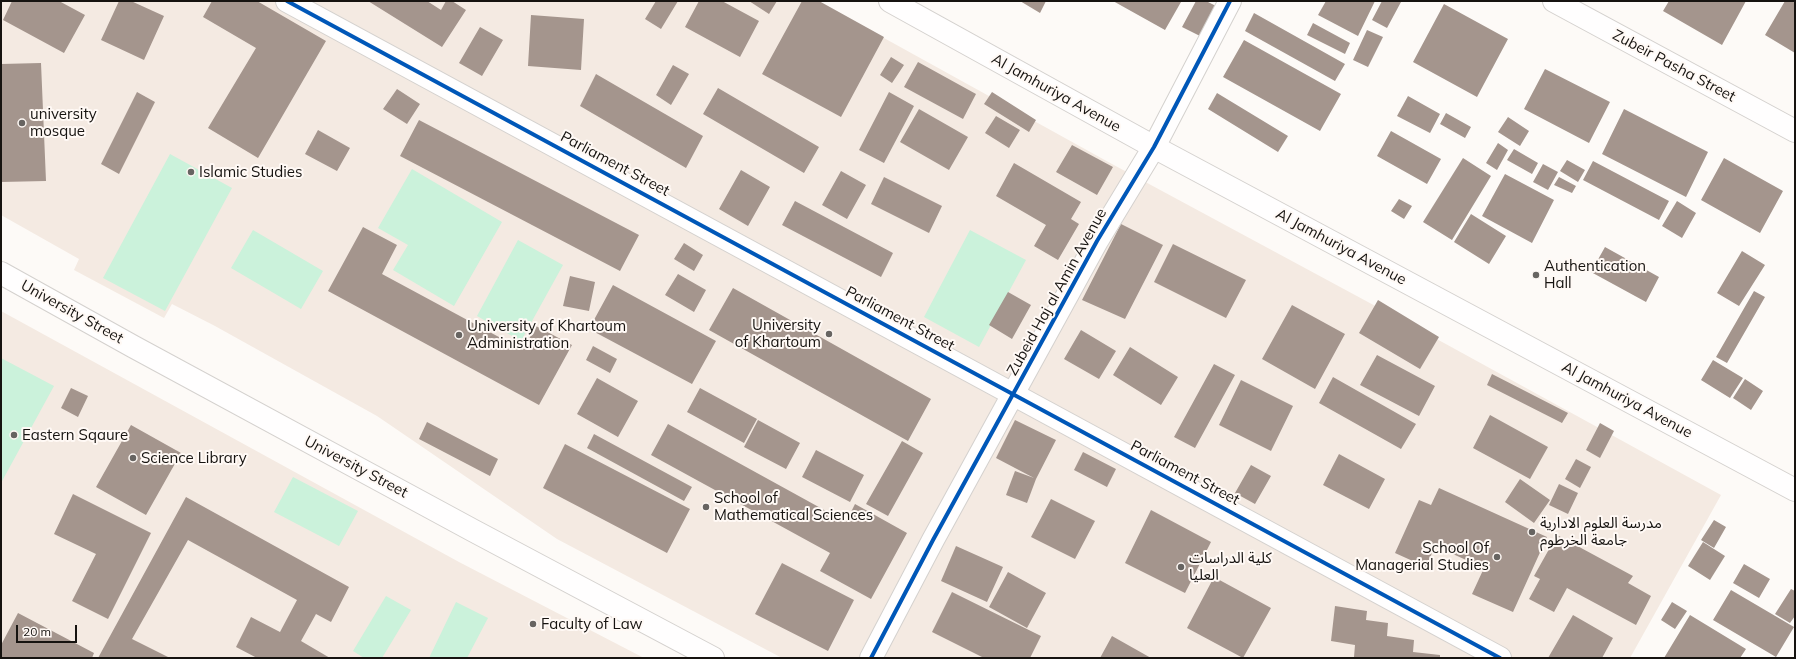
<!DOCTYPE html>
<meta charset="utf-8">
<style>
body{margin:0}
#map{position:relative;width:1796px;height:659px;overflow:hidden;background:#fdfaf7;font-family:Mulish,sans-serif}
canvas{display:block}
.frame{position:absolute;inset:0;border:2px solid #161310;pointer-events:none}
.scale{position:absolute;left:16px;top:625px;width:61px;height:18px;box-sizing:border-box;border:2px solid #161310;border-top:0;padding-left:5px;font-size:12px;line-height:14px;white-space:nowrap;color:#161310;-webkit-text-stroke:3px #fff9f5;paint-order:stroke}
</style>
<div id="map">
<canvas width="1796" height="659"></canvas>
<div class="frame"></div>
<div class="scale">20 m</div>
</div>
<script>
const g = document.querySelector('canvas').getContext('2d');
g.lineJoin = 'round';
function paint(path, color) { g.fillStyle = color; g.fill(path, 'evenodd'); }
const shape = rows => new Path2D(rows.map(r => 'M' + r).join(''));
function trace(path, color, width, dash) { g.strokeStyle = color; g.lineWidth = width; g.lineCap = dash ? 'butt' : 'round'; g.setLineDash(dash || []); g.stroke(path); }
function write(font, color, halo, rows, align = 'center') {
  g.font = font + ' Mulish,"Noto Sans Arabic",sans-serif'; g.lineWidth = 4; g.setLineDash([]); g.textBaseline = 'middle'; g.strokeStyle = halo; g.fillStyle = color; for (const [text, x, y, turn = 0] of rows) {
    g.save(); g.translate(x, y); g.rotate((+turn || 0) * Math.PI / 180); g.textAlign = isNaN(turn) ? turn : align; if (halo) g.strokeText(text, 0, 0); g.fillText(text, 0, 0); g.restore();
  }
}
const built = shape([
 [1,1,817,1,1112,164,1444,343,1721,495,1630,658,782,658,557,539,377,416,215,326,172,304,164,318,74,270,79,259,1,215],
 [1,311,459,562,644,658,1,658]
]);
const green = shape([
 [170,154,232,188,165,311,103,278],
 [412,169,502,222,454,306,393,270,408,245,378,228],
 [253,230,323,271,301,309,231,268],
 [970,230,1026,260,979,347,924,317],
 [518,240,563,265,521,341,477,316],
 [1,358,54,386,1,483],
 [293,477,358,511,339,546,274,512],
 [386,596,411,610,382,658,364,658,353,651],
 [456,602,488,618,467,658,429,658]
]);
const building = shape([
 [12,1,59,1,85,15,64,53,3,20],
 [119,1,131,1,164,16,144,60,101,40],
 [212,1,257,1,326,41,258,158,208,128,256,48,203,17],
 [368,1,427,1,441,10,446,1,452,1,466,10,442,47],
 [656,1,678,1,661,29,645,19],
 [699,1,722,1,759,21,740,57,685,27],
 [749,1,777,1,769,14],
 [802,1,819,1,884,37,841,117,762,74],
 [1020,1,1046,1,1040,13],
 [1113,1,1180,1,1181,2,1165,30],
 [1196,1,1206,1,1216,6,1200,36,1182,27],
 [1326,1,1375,1,1358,36,1318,15],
 [1382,1,1401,2,1387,28,1372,20],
 [1669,1,1746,1,1722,45,1663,11],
 [1785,1,1792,1,1795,3,1795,53,1765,35],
 [1444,4,1508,39,1477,97,1413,62],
 [1254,13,1345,64,1335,81,1245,31],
 [531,15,584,19,581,70,528,66],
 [1313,23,1350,43,1345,54,1307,35],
 [480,27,503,40,482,76,459,63],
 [1367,30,1383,37,1368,67,1353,60],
 [1244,40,1341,94,1320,131,1223,77],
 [891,57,904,65,892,83,880,75],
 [918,62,976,94,963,119,904,87],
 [41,63,46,181,1,182,1,64],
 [673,65,689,74,671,105,656,95],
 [1545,69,1610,102,1589,143,1524,109],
 [596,74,703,136,686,168,580,106],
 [718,88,819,147,804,173,703,114],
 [397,89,420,104,407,124,383,109],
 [137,92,155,102,119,174,101,164],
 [889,92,914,106,884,163,859,150],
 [992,92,1036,120,1029,132,984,104],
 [1217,93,1288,136,1278,152,1208,109],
 [1408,96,1440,114,1430,133,1397,116],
 [919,109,968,137,949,170,900,142],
 [1624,109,1708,152,1686,197,1602,154],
 [1446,113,1471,127,1465,138,1440,124],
 [996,116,1020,130,1009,148,985,133],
 [1508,117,1529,131,1520,146,1498,132],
 [419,120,639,235,620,271,400,156],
 [318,130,350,148,337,171,305,154],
 [1391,131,1441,159,1427,184,1377,156],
 [1498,143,1508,150,1497,170,1486,163],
 [1072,145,1113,167,1097,195,1056,172],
 [1514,149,1538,163,1532,174,1507,160],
 [1463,158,1491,176,1452,240,1423,222],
 [1724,158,1783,191,1760,233,1701,200],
 [1567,160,1585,170,1578,182,1560,171],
 [1593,161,1669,201,1659,220,1583,180],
 [1014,163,1081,202,1071,219,1079,224,1058,260,1034,246,1046,225,996,196],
 [1543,164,1558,172,1548,190,1533,182],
 [741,170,770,187,748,226,719,209],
 [841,171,866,185,847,219,822,205],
 [1505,174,1554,200,1532,243,1482,216],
 [884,177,942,206,929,233,871,204],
 [1559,177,1576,186,1572,193,1554,185],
 [1399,199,1412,206,1404,219,1391,211],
 [795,201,893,253,881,277,782,225],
 [1677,201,1696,213,1682,238,1662,226],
 [1471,214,1506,236,1489,264,1454,242],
 [1121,224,1163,245,1125,319,1082,300],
 [363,227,397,245,382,274,523,350,536,326,572,345,539,405,328,291],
 [684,243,703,255,694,271,674,259],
 [1173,244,1246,280,1226,318,1154,282],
 [1605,247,1659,277,1646,302,1591,272],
 [1742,251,1765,265,1739,306,1717,293],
 [678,274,706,290,694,312,665,295],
 [570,276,595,282,589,311,563,306],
 [613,285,716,341,692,384,589,329],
 [733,288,931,399,908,441,709,330],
 [1754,291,1765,297,1727,363,1716,357],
 [1008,292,1031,305,1012,339,989,325],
 [1378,300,1439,337,1420,369,1359,333],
 [1292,305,1345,334,1315,389,1262,359],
 [1081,330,1116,351,1099,379,1064,359],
 [593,346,617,359,610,373,586,360],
 [1130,347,1178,377,1161,405,1113,375],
 [1377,355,1435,386,1419,416,1360,385],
 [1713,360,1743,378,1730,398,1701,380],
 [1214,364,1235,375,1195,448,1174,437],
 [1492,374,1568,413,1562,423,1487,385],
 [1333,377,1416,424,1401,449,1319,403],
 [597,378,638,401,618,437,577,414],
 [1745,379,1763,391,1751,410,1733,398],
 [1241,380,1293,406,1271,451,1219,425],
 [71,388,88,396,78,417,61,408],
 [700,388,757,419,744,443,687,412],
 [1490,415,1548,447,1530,479,1473,448],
 [758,420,800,443,786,469,744,447],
 [1015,420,1056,440,1036,479,1027,503,1006,495,1015,471,1034,478,996,458],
 [427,422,498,459,490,476,419,439],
 [1600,423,1614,431,1600,458,1586,450],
 [668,424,846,522,855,504,907,533,871,599,820,571,830,553,651,455],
 [131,425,181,453,146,515,96,487],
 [594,434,692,487,684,501,587,448],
 [902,441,923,453,888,516,866,504],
 [565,444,690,509,667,553,543,488],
 [816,450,864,475,850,502,802,477],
 [1083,452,1116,469,1107,487,1074,470],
 [1339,454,1385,479,1369,509,1323,485],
 [1576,459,1591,467,1580,488,1565,479],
 [1251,465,1271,476,1255,504,1235,493],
 [1520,479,1550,500,1534,523,1505,502],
 [1559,484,1578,493,1568,514,1549,505],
 [1439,488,1547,537,1513,612,1472,594,1484,568,1435,546,1426,567,1395,553,1419,500,1431,505],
 [73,494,151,533,108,619,72,601,96,554,54,534],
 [186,497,349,587,331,622,316,614,301,641,330,658,257,658,236,647,251,617,280,632,297,600,188,540,132,639,170,658,98,658],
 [1051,499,1095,521,1075,559,1031,537],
 [1151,510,1211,542,1185,593,1125,563],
 [1714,520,1726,527,1714,548,1701,540],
 [1557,535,1633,576,1628,583,1651,596,1636,625,1567,588,1554,612,1529,599,1540,579,1534,576],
 [1703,542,1725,556,1710,580,1688,566],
 [956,546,1003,567,987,602,941,581],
 [782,563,854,600,828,651,755,614],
 [1744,564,1770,579,1759,598,1733,583],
 [1008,572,1046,593,1027,628,989,607],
 [1214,577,1271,608,1243,658,1187,628],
 [1791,589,1795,591,1795,616,1790,623,1775,614],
 [1731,590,1794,627,1776,657,1713,620],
 [952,592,1041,636,1030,658,984,658,932,632],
 [1672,602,1687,611,1675,629,1661,620],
 [1335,606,1367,611,1366,620,1388,623,1387,636,1414,640,1413,652,1440,655,1440,658,1354,657,1355,645,1331,641],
 [18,613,94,653,92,658,1,658,1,645],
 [1573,615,1613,638,1602,658,1548,658],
 [1690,615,1746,649,1740,658,1664,658],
 [1112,636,1151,658,1100,658]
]);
const minor = shape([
 [287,1,1500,658],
 [1554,1,1795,131],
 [871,658,933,540,1097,241,1154,147,1230,1]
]);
const secondary = shape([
 [890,1,1154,147,1795,490],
 [1,273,134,347,474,531,713,658]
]);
const cycleway = shape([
 [287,1,1500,658],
 [871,658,933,540,1097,241,1154,147,1230,1]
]);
const markers = [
 [22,123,4,"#676461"],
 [191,172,4,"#676461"],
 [1536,275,4,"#676461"],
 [829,334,4,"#676461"],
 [459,335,4,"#676461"],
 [14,435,4,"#676461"],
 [133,458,4,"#676461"],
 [706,507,4,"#676461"],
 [1532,532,4,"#676461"],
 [1497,557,4,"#676461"],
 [1181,567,4,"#676461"],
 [533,624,4,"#676461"]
];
const streetNames = [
 ["Zubeir Pasha Street",1674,66,28],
 ["Al Jamhuriya Avenue",1056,93,29],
 ["Parliament Street",615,164,28],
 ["Al Jamhuriya Avenue",1341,247,28],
 ["Zubeid Haj al Amin Avenue",1057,292,-61],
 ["University Street",72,312,29],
 ["Parliament Street",900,319,28],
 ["Al Jamhuriya Avenue",1627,400,28],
 ["University Street",356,467,28],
 ["Parliament Street",1185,473,28]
];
const poiNames = [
 ["university",30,114],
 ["mosque",30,131],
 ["Islamic Studies",199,172],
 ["Authentication",1544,266],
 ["Hall",1544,283],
 ["University",821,325,"right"],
 ["of Khartoum",821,342,"right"],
 ["University of Khartoum",467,326],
 ["Administration",467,343],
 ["Eastern Sqaure",22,435],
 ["Science Library",141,458],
 ["School of",714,498],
 ["Mathematical Sciences",714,515],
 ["مدرسة العلوم الادارية",1540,523],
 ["جامعة الخرطوم",1540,540],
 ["School Of",1489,548,"right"],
 ["Managerial Studies",1489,565,"right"],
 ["كلية الدراسات",1189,558],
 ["العليا",1189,575],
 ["Faculty of Law",541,624]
];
paint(built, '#f4eae2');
paint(green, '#cbf2db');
paint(building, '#a4958d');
trace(minor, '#d4d1ce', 24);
trace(secondary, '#d4d1ce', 24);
trace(minor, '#fffefe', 22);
trace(secondary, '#fffefe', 22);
trace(cycleway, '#0057b8', 4);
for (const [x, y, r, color] of markers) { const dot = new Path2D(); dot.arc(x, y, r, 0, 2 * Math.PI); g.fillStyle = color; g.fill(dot); trace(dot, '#fff9f5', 1.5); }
write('15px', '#161310', '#fff9f5', streetNames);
write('15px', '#161310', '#fff9f5', poiNames, 'left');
</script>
